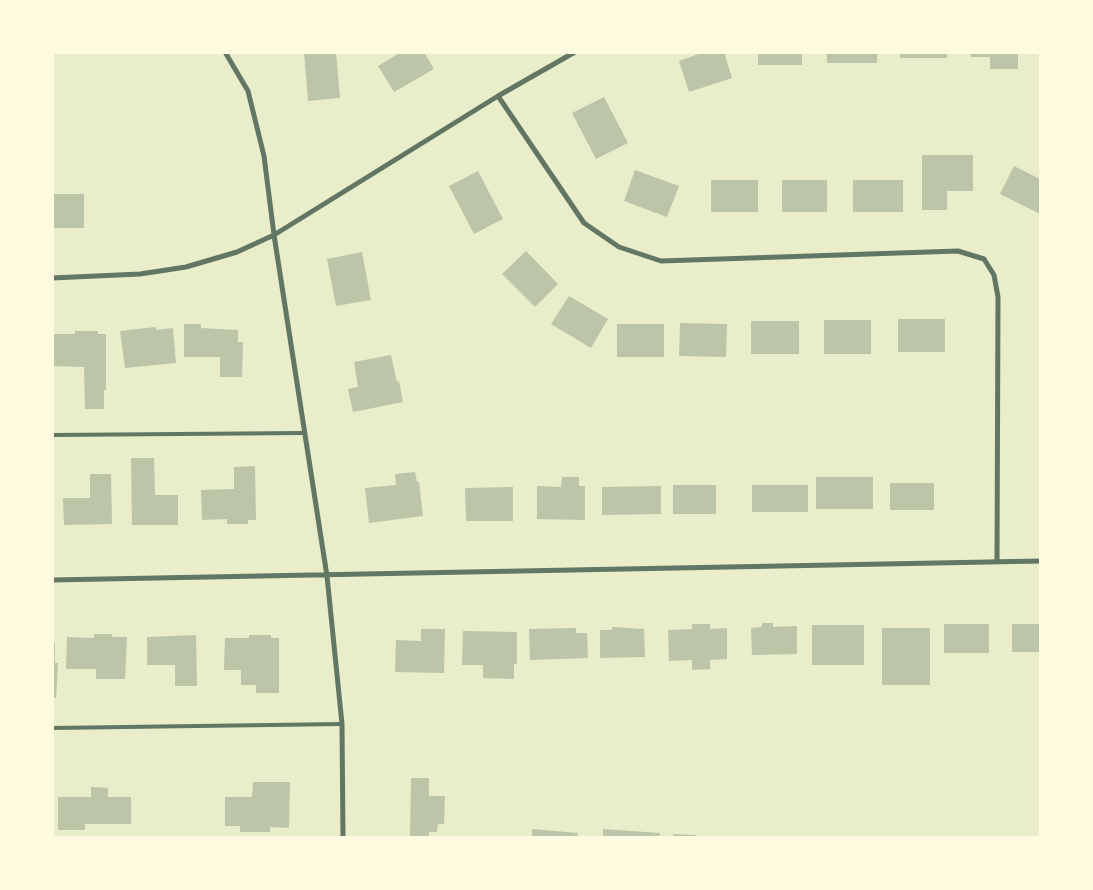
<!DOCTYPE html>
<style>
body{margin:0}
#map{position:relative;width:1093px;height:890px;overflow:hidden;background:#e9edc9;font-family:Literata,serif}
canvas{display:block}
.frame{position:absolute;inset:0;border:54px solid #fefae0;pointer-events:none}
</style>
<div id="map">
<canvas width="1093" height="890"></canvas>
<div class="frame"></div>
</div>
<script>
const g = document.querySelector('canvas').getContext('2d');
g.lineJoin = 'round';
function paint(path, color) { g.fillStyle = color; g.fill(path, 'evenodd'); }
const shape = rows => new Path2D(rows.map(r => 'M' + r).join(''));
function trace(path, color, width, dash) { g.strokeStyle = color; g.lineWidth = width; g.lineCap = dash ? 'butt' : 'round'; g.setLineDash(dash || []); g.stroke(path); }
const building = shape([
 [304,52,336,52,340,98,308,101],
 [401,52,424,52,434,69,394,92,378,66],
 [704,52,724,52,732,78,689,92,679,61],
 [758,52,802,52,802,65,758,65],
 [827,52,877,52,877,63,827,63],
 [900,52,947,52,947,58,900,58],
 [971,52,1018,52,1018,69,990,69,990,57,971,57],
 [604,97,628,143,596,159,572,113],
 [922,155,973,155,973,191,947,191,947,210,922,210],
 [1014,166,1040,179,1040,214,1000,194],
 [635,170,679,186,667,217,624,201],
 [478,171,503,219,474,234,449,186],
 [711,180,758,180,758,212,711,212],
 [782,180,827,180,827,212,782,212],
 [853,180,903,180,903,212,853,212],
 [52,194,84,194,84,228,52,228],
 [526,251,558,284,535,307,502,274],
 [362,252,371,300,336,306,327,259],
 [569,296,608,319,591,348,551,324],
 [898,319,945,319,945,352,898,352],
 [824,320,871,320,871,354,824,354],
 [751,321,799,321,799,354,751,354],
 [680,323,727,324,726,357,679,356],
 [184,324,201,324,201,328,238,330,238,342,243,342,242,377,220,377,220,357,184,357],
 [617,324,664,324,664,357,617,357],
 [156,327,156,330,173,328,176,363,125,368,120,331],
 [75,331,98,331,98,334,106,334,106,390,104,390,104,409,85,409,84,367,52,366,53,334,75,334],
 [391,355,397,382,399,381,403,402,353,412,348,389,358,387,354,362],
 [131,458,154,458,155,495,178,495,178,525,132,525],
 [255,466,256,520,248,520,248,524,227,524,227,519,202,520,201,490,234,489,234,467],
 [415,472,417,482,419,482,423,516,369,523,365,488,396,485,395,474],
 [90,474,111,474,112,524,64,525,63,498,90,498],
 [562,477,579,477,579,486,585,486,585,520,537,519,537,486,561,487],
 [816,477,873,477,873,509,816,509],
 [890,483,934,483,934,510,890,510],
 [673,485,716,485,716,514,673,514],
 [752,485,808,485,808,512,752,512],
 [661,486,661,514,602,515,602,487],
 [513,487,513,521,466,521,465,488],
 [762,623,773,623,773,627,797,626,797,654,752,655,751,628,762,627],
 [692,624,710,624,710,629,727,628,727,659,710,660,710,669,692,670,692,660,669,661,668,630,692,629],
 [944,624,989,624,989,653,944,653],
 [1012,624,1040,624,1040,652,1012,652],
 [812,625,864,625,864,665,812,665],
 [612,627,644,629,645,657,600,658,600,630,612,630],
 [576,628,576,633,587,633,588,658,530,660,529,629],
 [882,628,930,628,930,685,882,685],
 [421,629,445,629,444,673,395,672,396,640,421,641],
 [463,631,517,632,517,664,514,664,514,679,483,678,483,665,462,665],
 [94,634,112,634,112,637,127,637,125,679,96,679,96,669,66,669,67,637,94,638],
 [196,635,197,686,175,686,175,665,147,665,147,637],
 [249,635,271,635,271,638,279,638,279,693,256,693,256,685,241,685,241,670,224,670,225,638,249,638],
 [52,643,55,643,55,663,58,663,56,698,52,698],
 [411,778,429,778,429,796,445,796,444,824,438,824,437,832,429,832,429,837,410,837],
 [253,782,290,782,289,828,270,827,270,832,240,832,240,826,225,826,225,797,252,797],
 [91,787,108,788,108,797,131,797,131,824,85,824,85,830,58,830,58,797,91,797],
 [532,829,578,833,577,838,532,838],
 [603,829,660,833,659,838,603,838],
 [673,834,696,835,696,838,673,838]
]);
const service = shape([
 [52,435,304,433],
 [52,728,342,724]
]);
const minor = shape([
 [225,52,248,91,264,156,274,235,327,576,342,724,343,838],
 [498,96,584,223,619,247,661,261,958,251,984,259,994,275,998,297,997,561],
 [52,278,140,274,186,267,237,252,274,235,498,96,575,52],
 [52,580,1040,561]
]);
paint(building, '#bcc5a7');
trace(service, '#617663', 4);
trace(minor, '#617663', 5);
</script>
